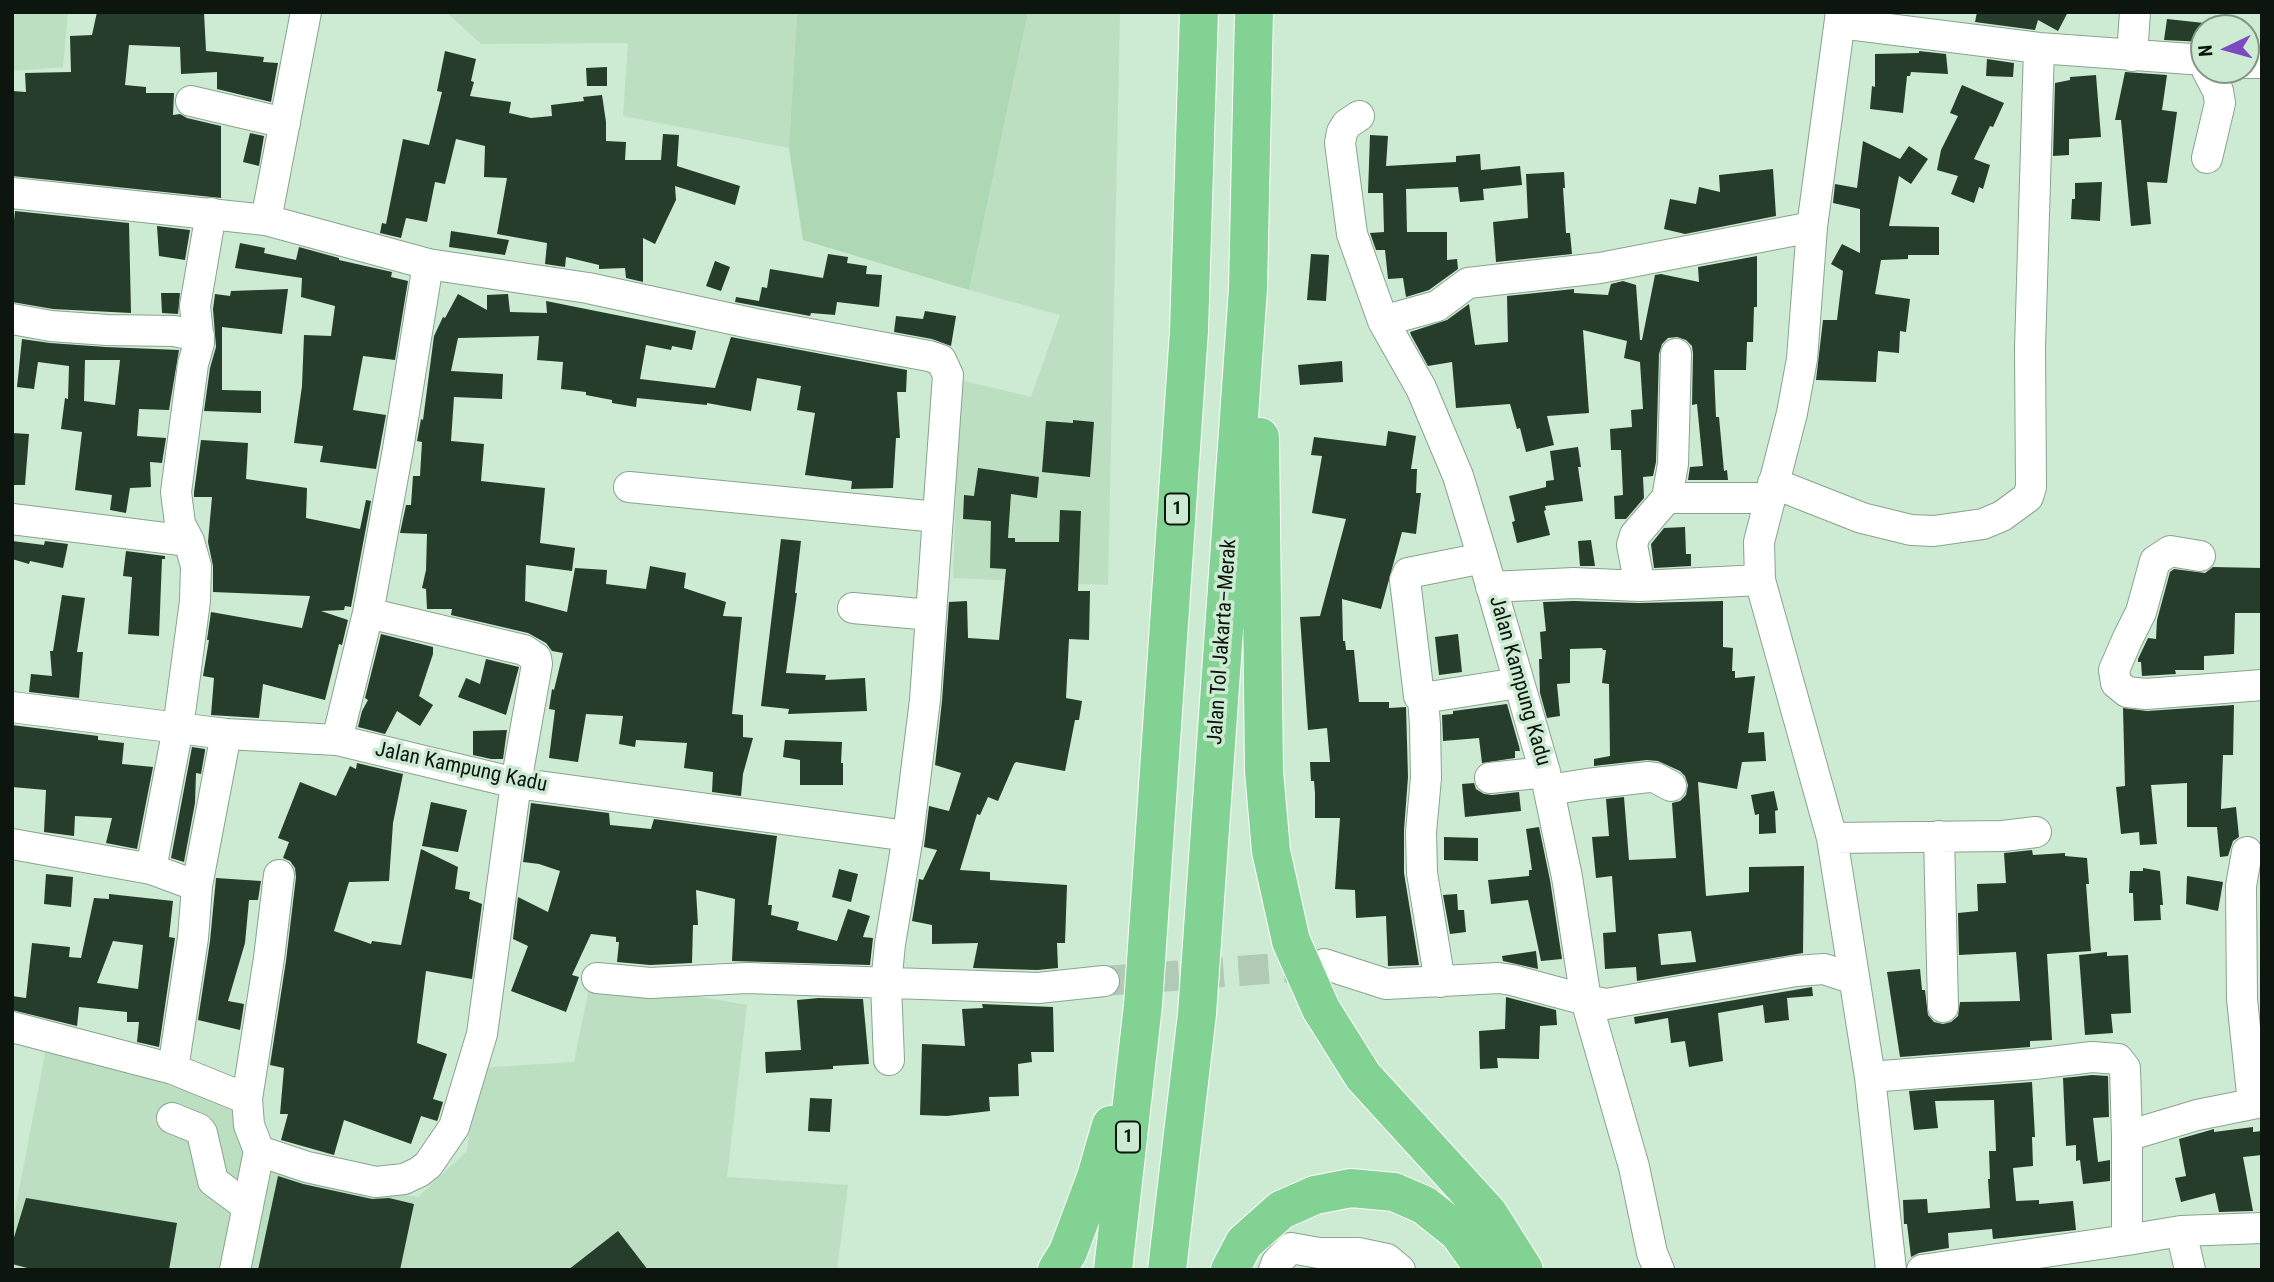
<!DOCTYPE html>
<meta charset="utf-8">
<style>
body{margin:0}
#map{position:relative;width:2274px;height:1282px;overflow:hidden;background:#cdead2;font-family:"Roboto Condensed",sans-serif}
canvas{display:block}
.frame{position:absolute;inset:0;border:14px solid #0c160e;pointer-events:none}
.north{position:absolute;left:2190px;top:14px;width:70px;height:70px;box-sizing:border-box;background:#cdead2;border:2px solid #809584;border-radius:50%;rotate:265deg;font-size:19px;font-weight:700;line-height:28px;text-align:center;color:#0c160e}
.north::after{content:'';display:block;margin:auto;width:24px;height:32px;background:#7c4ac1;clip-path:polygon(50% 0,100% 100%,50% 72%,0 100%)}
</style>
<div id="map">
<canvas width="2274" height="1282"></canvas>
<div class="frame"></div>
<div class="north">N</div>
</div>
<script>
const g = document.querySelector('canvas').getContext('2d');
g.lineJoin = 'round';
function paint(path, color) { g.fillStyle = color; g.fill(path, 'evenodd'); }
const shape = rows => new Path2D(rows.map(r => 'M' + r).join(''));
function trace(path, color, width, dash) { g.strokeStyle = color; g.lineWidth = width; g.lineCap = dash ? 'butt' : 'round'; g.setLineDash(dash || []); g.stroke(path); }
function write(font, color, halo, rows, align = 'center') {
  g.font = font + ' "Roboto Condensed",sans-serif'; g.lineWidth = 7; g.setLineDash([]); g.textBaseline = 'middle'; g.strokeStyle = halo; g.fillStyle = color; for (const [text, x, y, turn = 0] of rows) {
    g.save(); g.translate(x, y); g.rotate((+turn || 0) * Math.PI / 180); g.textAlign = isNaN(turn) ? turn : align; if (halo) g.strokeText(text, 0, 0); g.fillText(text, 0, 0); g.restore();
  }
}
const built = shape([
 [12,12,68,12,63,67,12,71],
 [446,12,797,12,789,148,623,116,628,43,481,44],
 [1028,12,1120,12,1108,585,953,578,960,380,1031,397,1060,315,969,290],
 [591,978,747,1005,727,1177,848,1185,837,1270,12,1270,12,1227,48,1038,252,1114,246,1167,418,1197,467,1151,478,1068,574,1062]
]);
const green = shape([
 [797,12,1028,12,969,290,803,240,789,148]
]);
const building = shape([
 [97,12,204,12,206,51,264,57,263,62,278,63,271,102,217,89,217,72,181,74,180,47,129,45,125,85,146,87,146,93,174,93,173,115,180,114,187,118,221,126,221,198,12,176,12,91,26,92,25,73,71,72,70,36,92,35],
 [1977,12,2068,12,2058,31,2038,20,2035,30,1975,22],
 [2167,19,2204,23,2204,42,2164,40],
 [445,51,476,59,471,81,474,82,470,96,511,102,509,113,531,118,552,116,551,105,584,101,583,97,602,95,606,122,606,141,626,142,625,160,661,160,663,134,679,135,677,166,740,186,735,205,675,186,676,200,655,244,643,238,643,282,626,278,625,268,599,269,599,265,566,257,565,267,545,264,547,243,497,234,507,178,484,177,485,146,456,139,445,184,435,182,427,222,406,218,401,238,380,233,382,223,386,224,403,139,429,145,442,92,437,91],
 [1919,51,1946,54,1948,74,1911,72,1910,76,1907,76,1903,113,1870,109,1872,86,1875,87,1875,54,1919,53],
 [1987,59,2014,63,2013,77,1986,76],
 [607,67,607,86,587,86,586,68],
 [2125,72,2167,75,2162,110,2177,112,2167,183,2147,182,2151,224,2131,226,2121,120,2115,120],
 [2096,75,2101,137,2069,139,2069,155,2053,156,2055,83,2070,80,2070,77],
 [1962,85,2004,103,1993,127,1990,126,1974,159,1990,165,1983,189,1979,187,1974,203,1951,194,1958,176,1937,170,1941,150,1958,116,1950,113],
 [250,133,264,136,259,166,243,162],
 [1370,135,1388,136,1386,166,1456,162,1456,156,1480,154,1481,170,1520,166,1522,185,1483,189,1484,200,1460,202,1458,187,1406,189,1407,232,1447,232,1447,260,1457,259,1458,269,1429,290,1406,297,1403,278,1388,279,1385,250,1376,250,1370,233,1384,232,1383,193,1368,193],
 [1863,141,1900,159,1909,146,1928,159,1911,184,1899,176,1889,226,1939,227,1939,255,1908,255,1908,259,1881,260,1875,294,1910,299,1906,332,1900,331,1899,353,1878,351,1876,382,1816,380,1823,320,1837,320,1843,271,1831,264,1842,244,1860,253,1860,209,1833,203,1835,184,1857,188],
 [1773,169,1776,216,1685,234,1664,229,1670,199,1696,204,1699,187,1720,192,1719,175],
 [1564,172,1565,188,1563,188,1566,233,1570,233,1572,254,1496,262,1493,222,1528,218,1526,174],
 [2102,182,2100,221,2071,219,2072,199,2075,199,2075,183],
 [15,211,129,223,131,313,53,309,12,302,12,239],
 [157,226,190,230,185,260,159,256],
 [451,231,509,240,505,255,449,247],
 [240,243,265,248,264,253,296,260,299,247,339,258,339,260,392,272,391,277,408,281,395,360,363,356,353,410,386,415,376,469,320,462,323,446,294,443,302,386,304,335,331,336,335,306,301,297,302,278,235,268],
 [828,254,848,257,847,263,867,266,866,274,882,275,879,307,837,302,835,315,811,313,810,316,735,302,736,297,759,301,762,287,767,288,770,269,823,278],
 [1311,254,1329,255,1326,301,1307,300],
 [1757,256,1757,307,1754,307,1753,342,1747,342,1746,370,1714,370,1716,417,1719,417,1724,471,1727,470,1728,480,1688,480,1690,467,1703,466,1697,404,1692,405,1693,354,1692,346,1686,340,1677,337,1668,338,1662,344,1659,354,1656,462,1653,476,1643,477,1644,498,1626,519,1615,519,1614,496,1623,495,1621,450,1611,450,1610,429,1632,427,1631,410,1643,409,1640,362,1624,358,1627,341,1583,330,1589,413,1547,416,1554,445,1526,452,1520,428,1517,429,1510,404,1456,408,1452,362,1428,366,1411,335,1410,332,1447,320,1469,304,1475,345,1508,342,1507,296,1574,289,1574,293,1608,295,1611,284,1623,281,1636,285,1640,340,1642,340,1655,275,1661,274,1699,282,1698,267],
 [715,261,730,267,721,291,706,286],
 [288,289,282,334,222,327,222,390,261,391,261,413,204,411,210,368,216,347,213,309,215,294,230,296,231,291],
 [161,293,180,293,178,314,162,313],
 [458,294,487,310,487,295,508,294,510,312,547,313,546,301,696,331,692,350,672,346,671,350,646,345,640,379,715,388,731,337,907,370,906,392,897,392,900,438,896,438,893,488,851,489,852,481,805,475,815,413,797,410,801,386,757,378,751,411,707,403,707,405,637,398,636,407,612,403,612,400,586,395,586,392,561,389,563,362,537,360,539,336,458,338,451,371,503,374,502,399,454,397,451,441,484,444,481,481,545,488,540,543,575,548,572,571,526,565,525,601,567,612,575,568,607,570,606,584,646,589,650,566,686,573,684,588,726,602,723,616,742,617,732,714,743,715,743,737,753,738,743,774,741,796,712,792,713,772,684,768,687,743,636,740,635,747,619,744,623,716,586,714,578,762,549,758,555,710,549,709,552,689,554,690,563,653,552,651,546,643,528,633,451,615,452,609,427,609,426,589,422,588,426,570,427,534,400,533,406,505,411,505,413,476,420,476,422,442,417,441,421,419,423,420,434,336,443,317,445,318],
 [925,311,956,316,951,346,932,339,894,332,896,316,923,319],
 [22,339,50,343,106,347,179,350,169,410,139,409,137,436,166,438,162,463,150,462,151,487,130,488,126,513,110,510,112,495,75,490,82,432,61,429,65,398,68,399,69,366,38,362,34,389,17,387],
 [85,360,120,360,115,405,84,401],
 [1342,361,1343,382,1300,385,1298,365],
 [1073,420,1094,422,1090,477,1042,472,1046,421,1073,423],
 [1388,431,1416,436,1411,469,1417,469,1416,493,1421,493,1416,534,1402,532,1381,609,1342,599,1343,641,1345,641,1346,650,1354,650,1359,702,1389,702,1389,708,1406,707,1408,777,1404,830,1404,873,1419,965,1388,966,1386,916,1356,918,1355,890,1335,889,1340,818,1315,818,1315,793,1314,781,1311,781,1310,762,1330,762,1327,728,1308,730,1300,617,1320,616,1346,519,1312,513,1322,456,1311,455,1314,437,1386,446],
 [12,433,29,434,25,485,12,485],
 [201,440,248,443,246,479,307,488,306,518,360,529,366,500,371,501,351,607,345,606,344,610,321,611,348,620,342,645,339,644,325,700,263,684,259,718,211,715,214,678,203,676,209,640,207,640,211,612,302,628,310,596,213,592,213,566,208,542,212,497,194,497,194,492],
 [1578,447,1581,467,1578,467,1583,501,1545,506,1546,510,1544,511,1550,535,1517,543,1512,522,1515,521,1509,496,1546,487,1546,481,1554,480,1550,451],
 [978,468,1039,477,1037,498,1011,494,1008,538,1015,538,1015,542,1059,542,1060,510,1081,511,1078,591,1090,591,1089,640,1069,639,1066,698,1082,701,1079,720,1075,720,1065,771,1016,762,1014,764,998,801,988,797,980,815,977,814,960,870,990,872,990,880,1067,885,1065,943,1057,943,1058,968,1037,970,973,968,978,943,932,944,932,925,912,921,919,879,923,880,937,850,924,847,929,806,949,811,961,773,935,765,942,701,949,602,967,601,968,638,999,640,1006,569,990,568,991,521,963,519,964,495,974,496],
 [1685,527,1686,554,1691,554,1691,566,1654,568,1651,544,1664,528],
 [781,539,801,541,795,593,797,593,786,673,826,675,825,680,865,678,867,711,788,714,789,709,761,706],
 [1591,540,1595,566,1580,566,1578,541],
 [12,541,44,545,45,541,68,544,63,568,30,561,29,564,12,559],
 [126,551,165,556,165,559,162,559,159,636,128,634,132,577,123,576],
 [2213,567,2262,568,2262,613,2235,613,2234,654,2204,656,2204,670,2175,670,2176,674,2142,676,2141,662,2138,662,2138,659,2148,638,2156,639,2157,620,2170,572,2174,569,2205,573],
 [62,595,85,598,77,652,83,652,79,698,29,692,31,674,52,676,50,651,53,651],
 [1574,601,1639,603,1723,601,1723,647,1733,648,1732,671,1735,671,1735,678,1755,676,1748,733,1764,732,1766,761,1742,762,1737,789,1698,782,1706,896,1749,892,1749,867,1804,866,1803,953,1637,981,1636,967,1605,969,1603,933,1616,932,1612,876,1596,878,1592,837,1609,836,1606,799,1624,797,1629,860,1676,858,1672,803,1680,801,1686,795,1688,785,1685,776,1680,771,1658,761,1647,760,1594,766,1594,759,1610,756,1609,684,1602,683,1606,650,1603,650,1602,648,1570,649,1570,683,1557,684,1560,716,1547,718,1540,693,1539,659,1542,659,1540,632,1546,631,1543,602],
 [1691,931,1696,962,1661,965,1658,934],
 [381,634,433,647,433,654,419,696,433,705,420,726,397,711,385,734,358,727,362,711,368,700,365,698],
 [1458,634,1462,672,1439,675,1435,637],
 [486,659,519,667,506,715,458,697,466,678,480,684],
 [1507,704,1519,746,1520,751,1515,751,1515,758,1482,763,1479,738,1443,741,1442,715,1453,714,1453,711],
 [2234,705,2233,755,2223,755,2221,809,2236,807,2239,837,2233,841,2228,856,2220,857,2217,827,2187,827,2187,783,2151,785,2157,844,2140,845,2139,832,2121,834,2116,787,2125,786,2123,708,2147,711],
 [12,725,98,736,98,740,124,743,122,764,153,767,137,849,106,843,112,818,75,816,74,836,44,832,46,790,12,787],
 [507,730,503,759,491,759,473,755,473,731],
 [785,740,842,742,841,763,843,763,843,785,800,785,800,760,783,757],
 [192,747,205,749,205,751,201,774,196,773,195,803,184,862,171,858],
 [357,763,403,774,393,823,389,881,349,882,334,931,371,944,372,941,401,945,421,849,458,867,455,889,470,892,469,899,482,904,472,979,426,971,417,1043,447,1054,433,1099,443,1102,438,1119,437,1121,421,1116,411,1144,344,1120,334,1155,281,1140,288,1114,280,1114,284,1068,270,1065,286,961,296,877,295,868,290,861,283,858,289,842,278,838,300,782,336,796,350,766,356,769],
 [1474,783,1476,789,1484,794,1492,795,1519,792,1521,811,1465,817,1462,784],
 [1774,791,1778,810,1775,811,1776,833,1759,834,1759,814,1755,815,1751,795],
 [431,802,467,810,458,852,422,846],
 [531,803,609,813,610,825,651,829,654,819,777,836,768,905,772,905,771,915,799,922,797,930,837,941,848,909,870,916,863,937,873,938,870,965,732,961,735,899,696,890,698,925,693,925,692,963,650,965,617,962,619,942,616,942,616,937,591,934,572,975,579,977,566,1012,511,991,528,946,513,939,518,897,548,912,560,871,539,864,523,862],
 [1539,827,1550,880,1562,959,1541,961,1528,900,1491,904,1488,880,1529,876,1529,870,1532,870,1526,829],
 [1444,837,1478,838,1478,861,1444,860],
 [2032,850,2033,855,2065,853,2065,856,2087,858,2089,884,2086,884,2091,951,2047,954,2052,1040,2030,1041,2030,1047,1900,1057,1887,972,1920,969,1922,990,1925,990,1928,1015,1934,1022,1943,1024,1951,1022,1958,1016,1960,1002,2020,1001,2016,952,1959,955,1958,913,1978,911,1977,884,2006,883,2004,853],
 [2143,868,2160,871,2163,905,2160,905,2161,920,2134,921,2133,893,2129,893,2130,871,2143,871],
 [839,869,858,874,851,902,832,897],
 [46,874,73,877,71,907,44,904],
 [2187,876,2223,882,2218,911,2186,904],
 [216,878,261,881,258,900,249,900,245,943,228,1001,244,1004,240,1030,198,1020,210,941],
 [109,894,173,901,169,937,175,938,159,1047,137,1042,139,1022,127,1022,127,1012,79,1007,77,1026,12,1010,12,996,26,998,32,943,70,947,69,957,81,958,94,898,109,899],
 [113,941,143,945,138,989,97,983],
 [1457,894,1458,910,1464,910,1466,932,1450,934,1443,895],
 [1536,951,1538,969,1503,961,1502,956],
 [2107,952,2107,956,2128,955,2131,1013,2111,1014,2113,1033,2085,1035,2079,955],
 [1812,987,1813,996,1787,998,1789,1020,1765,1023,1763,1005,1718,1013,1723,1061,1689,1067,1685,1041,1671,1043,1668,1018,1635,1024,1634,1017],
 [1506,997,1556,1010,1557,1025,1540,1026,1539,1059,1497,1058,1498,1068,1480,1069,1479,1031,1505,1029],
 [819,998,863,999,869,1064,833,1066,833,1069,766,1073,765,1052,801,1050,797,1000],
 [982,1004,1053,1007,1054,1052,1031,1052,1032,1062,1018,1064,1019,1096,989,1097,990,1111,947,1116,920,1115,922,1044,965,1046,962,1009,983,1008],
 [2092,1075,2108,1076,2109,1117,2093,1118,2098,1162,2110,1160,2110,1181,2083,1184,2080,1160,2076,1161,2076,1145,2066,1146,2063,1078],
 [2032,1082,2035,1137,2032,1137,2033,1166,2013,1168,2016,1201,2039,1200,2039,1204,2073,1201,2076,1230,1993,1239,1992,1229,1948,1233,1949,1248,1919,1253,1911,1257,1907,1224,1904,1224,1903,1200,1927,1199,1928,1213,1990,1208,1988,1179,1990,1179,1989,1151,1996,1151,1994,1100,1935,1101,1938,1128,1914,1130,1909,1091],
 [810,1098,832,1099,830,1132,808,1131],
 [2253,1127,2253,1132,2262,1131,2262,1155,2243,1157,2253,1211,2219,1212,2215,1193,2181,1202,2175,1178,2186,1176,2179,1139,2214,1129,2214,1132],
 [278,1176,303,1184,372,1199,389,1198,414,1204,400,1270,258,1270],
 [26,1198,177,1223,169,1270,35,1270,12,1264,12,1244],
 [618,1231,648,1270,568,1270]
]);
const minorTunnel = shape([
 [1104,981,1320,965]
]);
const minor = shape([
 [1841,12,1812,227,1802,359,1792,413,1759,542,1760,580,1832,838,1870,1077,1891,1270],
 [1840,23,2039,48,2204,60],
 [2132,56,2135,12],
 [2246,63,2262,63],
 [191,101,285,123],
 [1359,116,1347,124,1342,132,1340,143,1352,234,1383,321,1421,388,1458,476,1483,558,1545,772,1567,877,1586,1000,1634,1167,1652,1253,1659,1270],
 [2207,158,2220,103,2218,91,2207,70],
 [12,193,266,220,428,264,588,288,755,324,929,356,941,360,948,375,925,700,908,836,890,944,886,984,889,1060],
 [266,220,306,12],
 [12,319,51,326,107,330,174,331,199,336],
 [1383,321,1437,306,1468,283,1600,268,1812,227],
 [1773,483,1862,518,1911,530,1934,531,1983,524,2002,516,2028,497,2031,487,2030,348,2039,48],
 [629,487,937,517],
 [1667,498,1769,498],
 [12,519,189,541,196,566,195,601,178,728,151,869],
 [189,541,180,524,176,492,193,364,199,343,195,306,211,213],
 [2200,556,2170,551,2155,561,2141,612,2127,640,2114,670,2116,683,2127,692,2146,694,2262,685],
 [1640,586,1632,545,1635,535,1667,498,1673,464,1676,354],
 [1491,587,1574,583,1640,586,1760,580],
 [853,608,931,615],
 [1423,698,1518,683],
 [12,707,226,734,337,740,516,783,908,836],
 [337,740,368,613,398,449,428,264],
 [1490,778,1545,772],
 [1549,790,1587,784,1649,777,1656,778,1671,786],
 [1939,836,1943,1007],
 [1832,838,2003,836,2036,832],
 [12,844,151,869,197,886],
 [2247,852,2241,886,2242,999,2253,1103],
 [1324,964,1386,984,1499,978,1512,980,1586,1000,1606,1004,1796,971,1824,969,1854,979],
 [597,978,650,983,747,978,1038,988,1104,981],
 [1440,982,1422,873,1421,832,1426,778,1425,725,1423,698,1419,696,1405,580,1408,573,1483,558],
 [12,1027,173,1069,247,1099],
 [173,1069,193,938,197,886,226,734],
 [1870,1077,2034,1064,2092,1057,2118,1059,2125,1068,2127,1136],
 [172,1118,199,1129,202,1133,213,1181,248,1207],
 [259,1151,307,1167,376,1182,404,1179,419,1172,428,1165,454,1127,482,1034,516,783,537,664,536,658,524,650,368,613],
 [2181,1231,2262,1228],
 [2127,1240,2181,1231,2190,1270],
 [235,1270,259,1151,249,1125,247,1099,269,958,279,875],
 [1274,1270,1277,1262,1291,1248,1319,1253,1358,1253,1387,1259,1400,1270],
 [1922,1270,2127,1240,2127,1136,2197,1115,2262,1102]
]);
const highway = shape([
 [1260,437,1264,771,1271,851,1291,941,1321,1009,1363,1076,1488,1213,1524,1270],
 [1057,1270,1068,1252,1096,1177,1111,1125],
 [1113,1270,1143,1005,1189,331,1199,12],
 [1167,1270,1197,1014,1248,289,1254,12],
 [1230,1270,1244,1243,1281,1210,1315,1195,1351,1188,1394,1192,1424,1205,1458,1232,1485,1270]
]);
const shields = [
 [1177,509,24],
 [1128,1137,24]
];
const shieldNames = [
 ["1",1177,509],
 ["1",1128,1137]
];
const streetNames = [
 ["Jalan Tol Jakarta–Merak",1223,642,-86],
 ["Jalan Kampung Kadu",1519,681,74],
 ["Jalan Kampung Kadu",461,768,12]
];
paint(built, '#bcdfc2');
paint(green, '#aed7b4');
paint(building, '#253d2a');
trace(minorTunnel, '#b0cab5', 30, [30, 15]);
trace(minor, '#89a48e', 32);
trace(highway, '#fff', 40);
trace(minor, '#fff', 30);
trace(highway, '#82d293', 38);
for (const [x, y, w] of shields) { const box = new Path2D(); box.roundRect(x - w / 2, y - 15.5, w, 31, 5); g.fillStyle = '#cdead2'; g.fill(box); trace(box, '#0c160e', 2); }
write('bold 19px', '#0c160e', null, shieldNames);
write('21px', '#0c160e', '#cdead2', streetNames);
</script>
